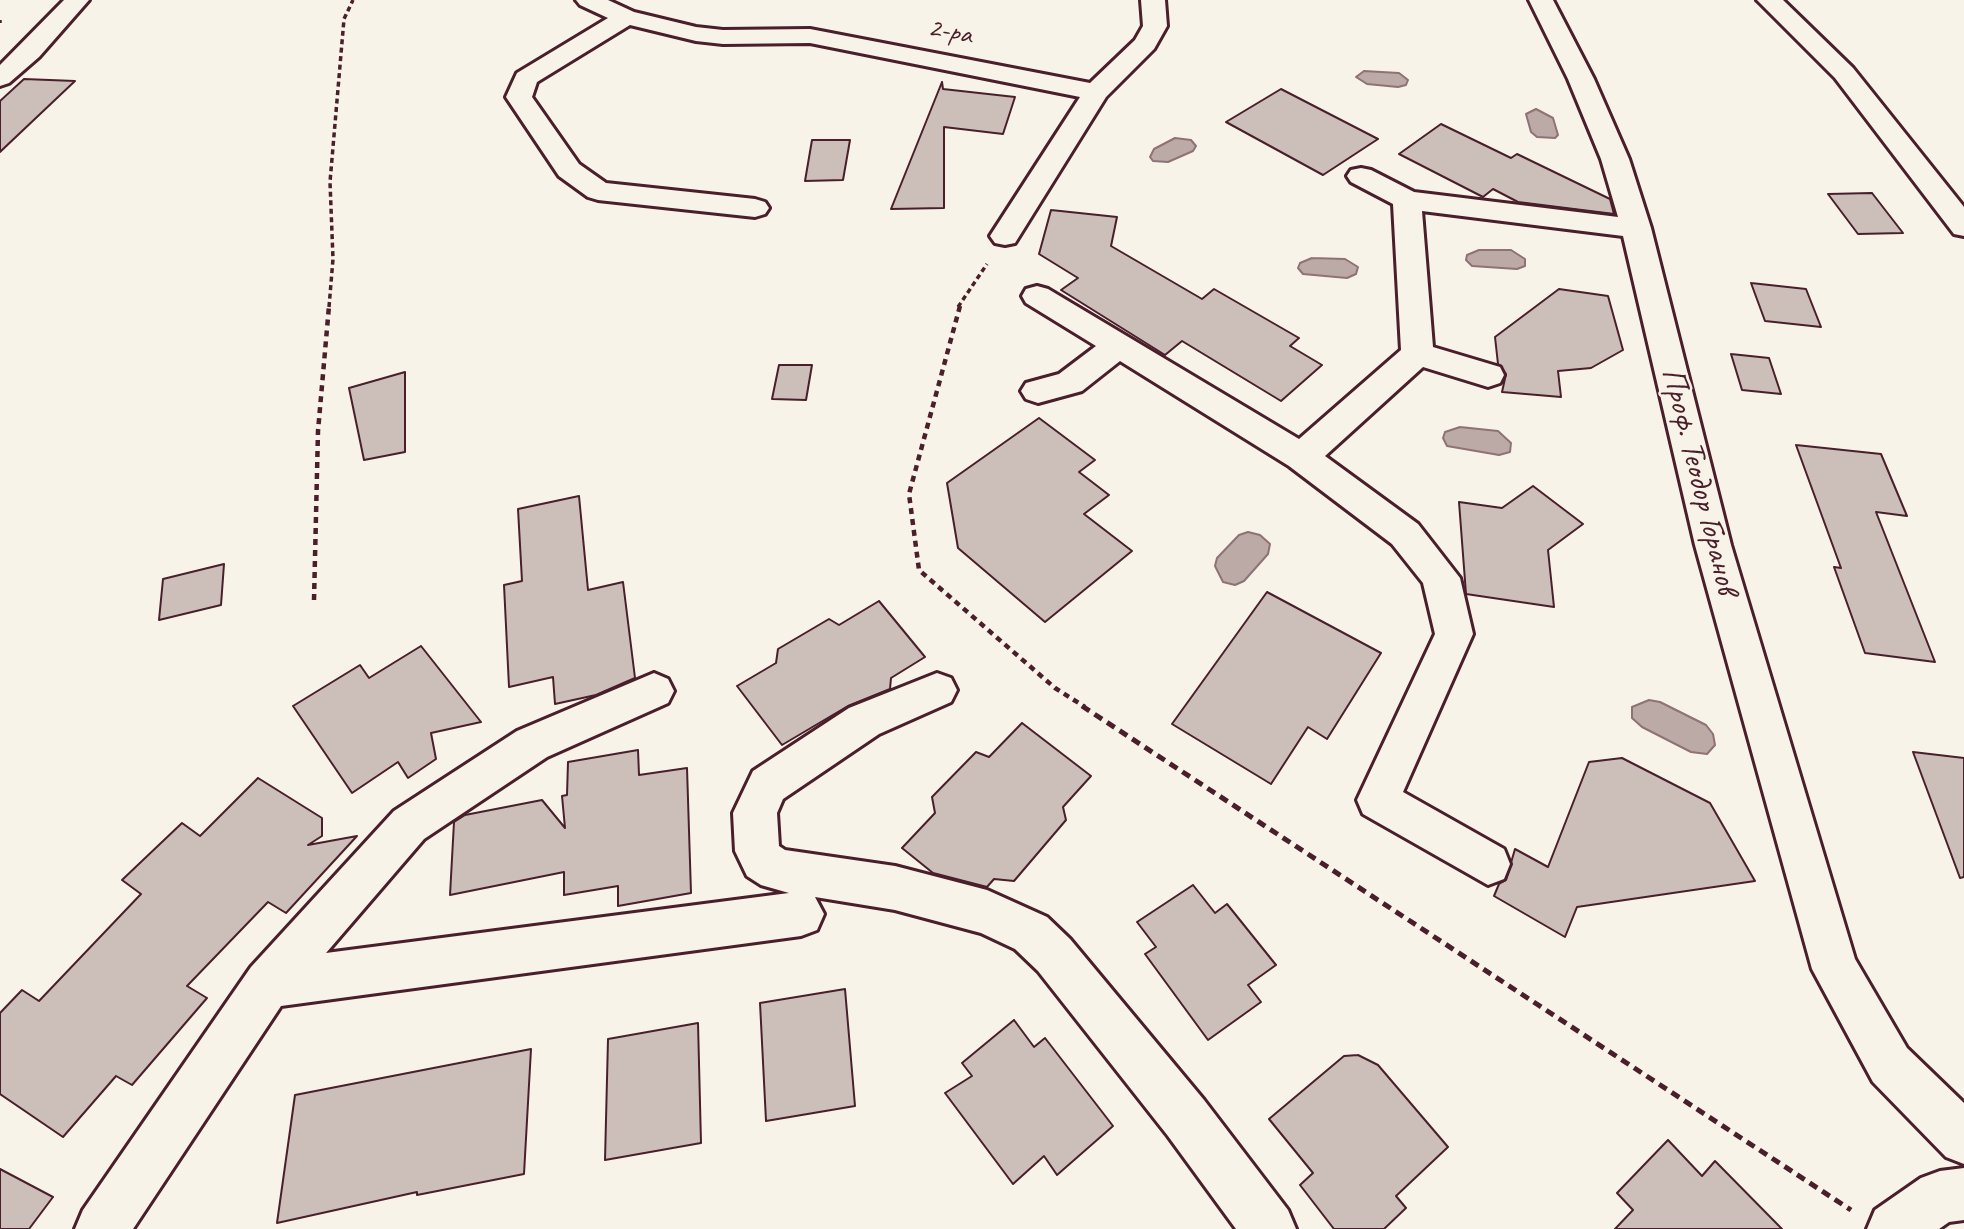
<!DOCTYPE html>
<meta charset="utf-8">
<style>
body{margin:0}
canvas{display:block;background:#f7f3e8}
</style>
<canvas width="1964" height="1229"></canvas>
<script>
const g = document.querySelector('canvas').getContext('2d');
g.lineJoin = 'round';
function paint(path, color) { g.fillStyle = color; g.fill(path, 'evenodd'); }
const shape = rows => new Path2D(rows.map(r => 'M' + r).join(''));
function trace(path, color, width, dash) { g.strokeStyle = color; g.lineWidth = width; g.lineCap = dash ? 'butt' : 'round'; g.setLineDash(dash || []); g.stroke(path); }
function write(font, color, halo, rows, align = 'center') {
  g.font = font + ' Caveat,sans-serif'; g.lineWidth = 5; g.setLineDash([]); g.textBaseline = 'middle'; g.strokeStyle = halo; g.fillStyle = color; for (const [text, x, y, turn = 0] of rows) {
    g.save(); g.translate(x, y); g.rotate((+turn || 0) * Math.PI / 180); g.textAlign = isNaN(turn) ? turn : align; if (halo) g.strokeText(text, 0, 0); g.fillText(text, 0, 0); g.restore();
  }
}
const water = shape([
 [1364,71,1399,73,1408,80,1406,85,1398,87,1367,84,1356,77,1364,71],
 [1536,109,1553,118,1558,135,1555,138,1537,137,1531,132,1526,114,1536,109],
 [1175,138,1191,140,1196,146,1193,151,1168,162,1153,161,1150,157,1154,149,1175,138],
 [1479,250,1511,250,1525,259,1525,266,1517,269,1472,266,1466,260,1467,255,1479,250],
 [1312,258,1345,259,1358,267,1356,274,1347,278,1303,274,1298,268,1300,263,1312,258],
 [1460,427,1498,431,1511,443,1510,452,1499,455,1447,446,1443,438,1445,432,1460,427],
 [1248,532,1260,535,1270,544,1268,554,1244,581,1235,585,1223,582,1215,566,1217,558,1239,535,1248,532],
 [1649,700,1660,702,1706,725,1713,734,1715,745,1707,754,1691,752,1642,727,1632,718,1632,707,1649,700]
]);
const building = shape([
 [24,79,75,81,0,152,0,101,24,79],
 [942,82,943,89,1015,97,1003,134,944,127,944,208,891,209,942,82],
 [1281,89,1378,139,1323,175,1226,122,1281,89],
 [1441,124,1511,158,1517,154,1610,199,1614,214,1518,202,1493,189,1483,197,1399,154,1441,124],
 [812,140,850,140,843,180,805,181,812,140],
 [1872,193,1903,233,1858,234,1828,194,1872,193],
 [1051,210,1117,217,1111,246,1202,299,1214,289,1299,338,1290,346,1322,365,1281,401,1182,341,1165,355,1061,290,1078,278,1039,254,1051,210],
 [1751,283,1806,289,1821,327,1765,321,1751,283],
 [1559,289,1608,296,1623,350,1591,368,1558,371,1561,397,1502,392,1506,374,1498,364,1495,337,1559,289],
 [1731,354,1769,358,1781,394,1742,390,1731,354],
 [779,365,812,365,806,400,772,399,779,365],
 [405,372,405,452,364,460,349,388,405,372],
 [1039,418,1095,460,1079,472,1109,495,1084,514,1132,551,1045,622,958,548,947,483,1039,418],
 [1796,445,1881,454,1907,516,1876,512,1935,662,1865,653,1834,567,1841,568,1796,445],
 [1533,486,1583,524,1548,550,1554,607,1466,594,1459,502,1502,508,1533,486],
 [579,496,588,590,623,582,635,678,596,695,555,704,553,677,509,687,504,585,522,581,518,509,579,496],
 [224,564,221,605,159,620,163,579,224,564],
 [1267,592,1381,653,1327,739,1308,727,1271,784,1172,724,1267,592],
 [879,601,925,657,891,678,890,689,848,706,782,745,737,686,776,663,778,649,829,619,839,625,879,601],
 [421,646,481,722,431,733,436,759,408,778,398,762,352,793,293,706,360,665,369,678,421,646],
 [1022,723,1091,776,1063,807,1066,820,1014,881,994,879,987,887,933,873,902,848,935,813,932,797,976,752,989,757,1022,723],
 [638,750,639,775,687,768,691,893,618,906,618,886,564,895,564,872,450,895,454,822,465,815,542,800,565,828,562,796,567,795,568,762,638,750],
 [1913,752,1964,758,1964,877,1960,878,1913,752],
 [1622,758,1710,803,1755,881,1577,907,1565,937,1494,896,1499,884,1506,880,1515,849,1548,867,1589,762,1622,758],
 [258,778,322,818,322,836,308,845,357,836,286,913,268,902,187,986,207,998,132,1085,116,1076,63,1137,0,1094,0,1013,22,990,39,1001,141,894,122,880,182,823,200,836,258,778],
 [1193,885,1215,913,1227,904,1276,965,1248,985,1261,1002,1208,1040,1145,954,1156,947,1137,922,1193,885],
 [845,989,855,1106,766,1121,760,1003,845,989],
 [1014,1020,1034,1047,1045,1038,1113,1126,1057,1175,1044,1156,1013,1184,945,1093,972,1076,962,1063,1014,1020],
 [698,1023,701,1143,605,1160,608,1039,698,1023],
 [531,1049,524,1174,417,1195,417,1192,277,1223,295,1095,531,1049],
 [1358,1055,1378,1065,1448,1147,1396,1196,1406,1208,1384,1229,1334,1229,1300,1185,1313,1173,1269,1119,1344,1056,1358,1055],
 [1668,1140,1702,1176,1715,1161,1782,1229,1615,1229,1633,1210,1617,1193,1668,1140],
 [0,1169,53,1197,29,1229,0,1229,0,1169]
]);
const pathFar2 = shape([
 [0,20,0,23],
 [329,307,333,259,330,182,344,19,353,0],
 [958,307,987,264]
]);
const pathFar1 = shape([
 [960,306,909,494,919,570,1055,688,1085,707],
 [314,600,318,431,329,306]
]);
const path = shape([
 [1082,706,1851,1210]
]);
const minor = shape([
 [64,0,89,0,39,57,9,83,0,86,0,65,64,0],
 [576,0,608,0,634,12,696,27,723,30,810,29,1090,83,1135,40,1143,26,1141,0,1165,0,1167,26,1154,49,1106,97,1015,243,1005,245,995,243,990,236,1080,97,810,43,723,44,696,41,630,25,537,82,532,97,579,164,606,183,755,199,765,202,769,208,765,214,755,217,598,200,588,197,559,176,506,97,517,73,608,18,580,5,576,0],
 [1529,0,1553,0,1594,79,1629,159,1651,228,1731,545,1855,959,1907,1048,1964,1103,1964,1164,1946,1157,1873,1082,1812,969,1695,545,1623,236,1422,211,1433,347,1500,367,1504,375,1500,383,1488,387,1423,367,1325,456,1418,524,1460,578,1473,634,1403,792,1504,849,1510,864,1504,879,1488,885,1363,814,1357,800,1435,634,1423,583,1392,544,1289,466,1120,361,1082,391,1038,403,1026,399,1021,391,1026,383,1059,374,1096,346,1026,303,1022,296,1026,289,1037,286,1048,289,1299,439,1401,350,1393,204,1351,182,1347,176,1351,170,1361,168,1371,170,1414,192,1618,217,1601,159,1568,79,1529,0],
 [1757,0,1783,0,1853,68,1964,207,1964,236,1954,234,1835,78,1757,0],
 [654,673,668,679,674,691,668,703,547,757,424,839,326,953,789,893,761,885,747,876,735,851,733,813,753,771,849,708,937,673,951,678,957,690,951,702,879,734,783,799,777,813,779,846,785,850,895,866,987,890,1047,917,1070,939,1204,1100,1288,1210,1296,1229,1236,1229,1168,1136,1038,971,1015,949,981,933,895,910,815,897,824,914,817,930,801,936,281,1006,133,1229,75,1229,83,1210,251,967,394,811,517,731,654,673],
 [1964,1168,1964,1220,1949,1222,1939,1229,1867,1229,1875,1210,1921,1178,1940,1171,1964,1168]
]);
const farStreetnames = [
 ["2-ра",950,32,11]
];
const streetNames = [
 ["Проф. Теодор Горанов",1699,481,76]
];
paint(water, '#bcaaa7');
trace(water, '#8e7275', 2);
paint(building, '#ccbfb9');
trace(building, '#4a1f2b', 2);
trace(minor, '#4a1f2b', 6);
trace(pathFar2, '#4a1f2b', 3.5, [5, 3.5]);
trace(pathFar1, '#4a1f2b', 4.5, [6, 5]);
trace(path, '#4a1f2b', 5, [9, 6]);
paint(minor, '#f7f3e8');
write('28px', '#4a1f2b', '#f7f3e8', farStreetnames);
write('33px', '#4a1f2b', '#f7f3e8', streetNames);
</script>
